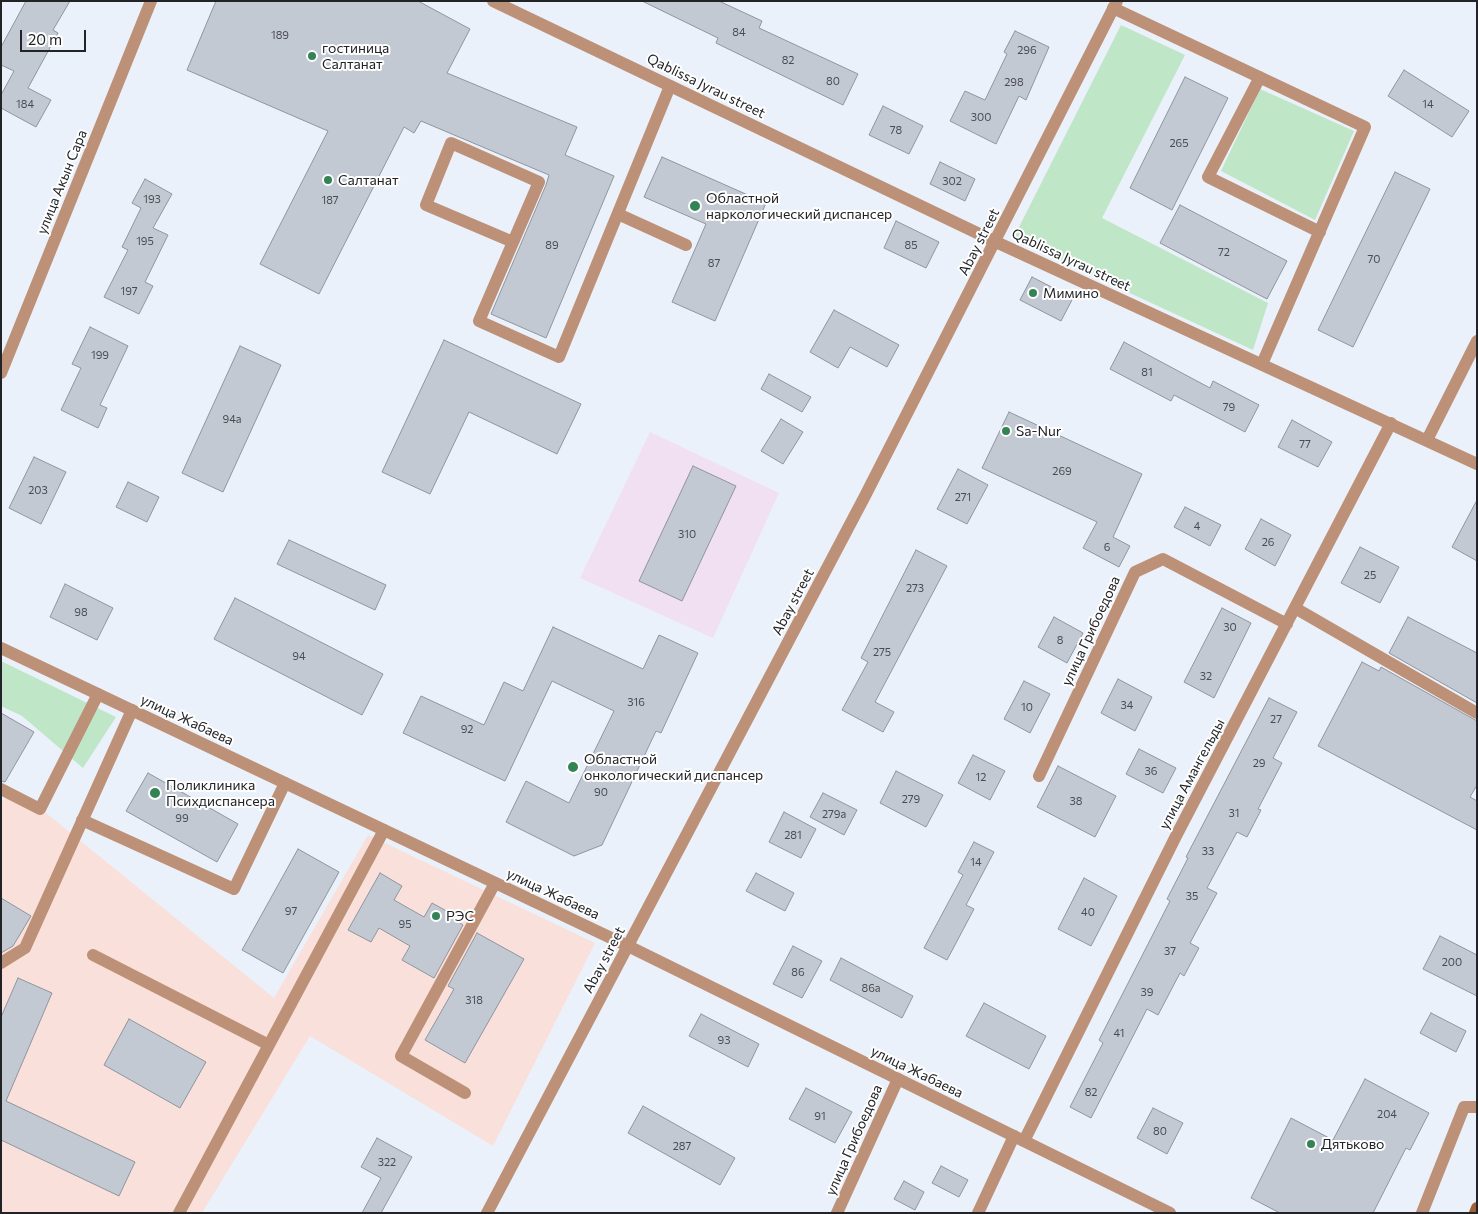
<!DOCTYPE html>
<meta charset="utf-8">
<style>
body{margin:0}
#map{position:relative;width:1478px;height:1214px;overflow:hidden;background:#eaf1fb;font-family:Commissioner,sans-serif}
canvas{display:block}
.frame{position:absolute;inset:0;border:2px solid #212327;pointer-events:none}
.scale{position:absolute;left:20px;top:30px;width:66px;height:22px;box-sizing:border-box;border:2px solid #212327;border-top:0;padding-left:6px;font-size:15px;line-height:18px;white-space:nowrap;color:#212327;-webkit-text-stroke:4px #fefefe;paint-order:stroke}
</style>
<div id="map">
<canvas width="1478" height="1214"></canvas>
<div class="frame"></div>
<div class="scale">20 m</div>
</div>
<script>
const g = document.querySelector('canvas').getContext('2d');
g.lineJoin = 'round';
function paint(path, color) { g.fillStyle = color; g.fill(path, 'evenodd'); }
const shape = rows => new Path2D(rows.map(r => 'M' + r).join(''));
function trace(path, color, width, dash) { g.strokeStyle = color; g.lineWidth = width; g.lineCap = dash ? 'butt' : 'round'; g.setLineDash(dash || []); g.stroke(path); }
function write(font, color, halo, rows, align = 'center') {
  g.font = font + ' Commissioner,sans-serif'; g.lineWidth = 4; g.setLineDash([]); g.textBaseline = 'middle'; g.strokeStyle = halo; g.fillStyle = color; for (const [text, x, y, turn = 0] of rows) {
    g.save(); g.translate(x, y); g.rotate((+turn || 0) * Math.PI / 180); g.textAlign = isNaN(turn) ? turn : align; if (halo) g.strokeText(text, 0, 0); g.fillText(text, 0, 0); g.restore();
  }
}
const industrial = shape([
 [19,791,274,998,368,835,595,943,493,1146,310,1036,202,1213,1,1213,1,801]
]);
const education = shape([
 [650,432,779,493,713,638,580,578]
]);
const green = shape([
 [1121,25,1185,55,1102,218,1268,303,1253,350,1013,239],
 [1260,89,1354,131,1315,220,1221,171],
 [1,661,116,717,83,768,22,716,1,706]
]);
const building = shape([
 [26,1,70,1,53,30,58,33,28,88,51,100,36,127,1,108,1,95,14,71,1,65,1,47,26,1],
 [216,1,418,1,470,29,447,73,577,127,565,155,614,176,546,338,491,314,546,185,549,175,421,121,414,133,404,127,319,294,260,264,328,131,187,70,216,1],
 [642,1,719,1,762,21,759,28,858,74,843,105,716,43,718,38,642,1],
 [1015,31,1049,47,1026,100,1019,96,996,144,950,121,965,91,985,100,1007,54,1004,52,1015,31],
 [1404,70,1469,111,1452,137,1388,96,1404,70],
 [1185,77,1228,98,1172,210,1130,188,1185,77],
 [883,106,923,126,909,154,869,135,883,106],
 [662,157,766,203,715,321,672,302,706,224,644,197,662,157],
 [940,162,975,179,965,201,930,184,940,162],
 [1395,172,1430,189,1353,347,1318,330,1395,172],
 [145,179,172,194,153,228,168,235,145,282,153,286,139,314,104,297,128,250,122,247,141,208,132,203,145,179],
 [1180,205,1287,261,1267,299,1160,243,1180,205],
 [896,221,939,242,926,268,884,248,896,221],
 [1032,277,1073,298,1061,321,1020,300,1032,277],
 [834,310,899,345,887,367,850,347,838,368,810,352,834,310],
 [90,327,128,346,100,405,107,408,98,428,61,410,81,368,72,364,90,327],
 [444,340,581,404,557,454,469,412,430,494,382,472,444,340],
 [1124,342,1210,388,1213,381,1259,405,1245,432,1174,395,1171,401,1110,369,1124,342],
 [240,346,281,365,223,492,182,473,240,346],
 [769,374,811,397,802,412,761,389,769,374],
 [1009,412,1142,474,1113,537,1130,546,1119,567,1083,548,1097,522,982,468,1009,412],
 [781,419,803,432,783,464,761,451,781,419],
 [1292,420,1332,442,1318,467,1278,447,1292,420],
 [34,457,66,472,41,524,9,508,34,457],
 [693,466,736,486,682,601,639,581,693,466],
 [958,469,988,485,967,524,937,509,958,469],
 [128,482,159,497,147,522,116,507,128,482],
 [1477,500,1477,561,1452,547,1477,500],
 [1185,507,1221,525,1210,546,1174,527,1185,507],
 [1261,519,1291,535,1275,566,1245,549,1261,519],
 [289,540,386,585,375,610,277,564,289,540],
 [1360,547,1399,567,1380,603,1341,583,1360,547],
 [916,550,947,566,875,702,894,712,883,732,842,710,868,662,861,658,916,550],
 [65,584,113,608,97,640,50,617,65,584],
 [235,598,383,674,362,715,214,639,235,598],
 [1222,608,1251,623,1214,698,1184,682,1222,608],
 [1054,617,1083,633,1067,663,1038,647,1054,617],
 [1408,617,1477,653,1477,703,1389,653,1408,617],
 [553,627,643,669,659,635,698,653,661,733,656,731,602,845,574,856,506,822,526,781,569,803,614,711,552,681,505,781,403,733,421,696,484,725,504,682,523,691,553,627],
 [1362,662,1379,671,1381,667,1477,721,1477,785,1470,797,1477,801,1477,830,1318,746,1362,662],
 [1118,679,1152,697,1135,731,1101,713,1118,679],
 [1024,681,1050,694,1030,733,1004,719,1024,681],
 [1269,698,1297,712,1273,758,1282,763,1258,809,1261,810,1247,837,1237,832,1207,888,1217,893,1190,943,1199,948,1184,976,1180,973,1158,1015,1147,1009,1091,1118,1070,1107,1103,1043,1099,1040,1170,901,1167,899,1188,858,1186,857,1269,698],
 [1,713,34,732,5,782,1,781,1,713],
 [1139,749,1176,768,1163,793,1126,774,1139,749],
 [973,755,1005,771,990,800,958,783,973,755],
 [1058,766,1116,796,1095,837,1037,807,1058,766],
 [896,771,943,795,926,827,880,803,896,771],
 [148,773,238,824,217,862,126,811,148,773],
 [823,793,857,810,844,835,810,817,823,793],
 [784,812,816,829,801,858,769,842,784,812],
 [974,842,994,852,966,905,974,909,947,960,924,948,963,875,958,872,974,842],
 [298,849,339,872,283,973,242,950,298,849],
 [380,873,402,886,394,900,424,917,432,903,461,919,459,922,463,925,434,978,402,960,410,946,379,928,371,942,348,930,380,873],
 [756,873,794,893,785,911,746,891,756,873],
 [1084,878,1117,896,1091,946,1058,929,1084,878],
 [1,898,31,916,13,946,1,953,1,898],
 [477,933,524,959,465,1063,425,1040,454,989,448,986,477,933],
 [1440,936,1477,955,1477,996,1423,969,1440,936],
 [793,946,822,961,802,998,773,984,793,946],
 [841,958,913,996,902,1018,830,980,841,958],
 [18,978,52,993,6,1101,135,1162,119,1196,1,1140,1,1017,18,978],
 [984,1003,1046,1036,1029,1069,966,1036,984,1003],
 [1431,1013,1466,1031,1456,1052,1420,1033,1431,1013],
 [701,1014,759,1044,748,1067,689,1036,701,1014],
 [129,1019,206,1062,180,1108,104,1065,129,1019],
 [1365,1079,1429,1113,1410,1150,1406,1148,1373,1213,1280,1213,1251,1198,1291,1118,1333,1140,1365,1079],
 [806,1088,852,1112,835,1143,789,1119,806,1088],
 [643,1106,735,1158,720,1185,628,1133,643,1106],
 [1153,1108,1183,1123,1167,1154,1137,1138,1153,1108],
 [377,1138,412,1157,381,1213,362,1213,381,1178,361,1167,377,1138],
 [941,1166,968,1180,959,1197,932,1183,941,1166],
 [904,1181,924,1192,915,1210,894,1199,904,1181]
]);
const service = shape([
 [618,214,686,245],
 [513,242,426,205,451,143,539,182,479,321,559,357,670,86],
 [1427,440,1477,341],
 [1295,608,1477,713],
 [1,789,40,809,98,694],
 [82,820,234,889,285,783],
 [93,955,269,1045],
 [1,963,25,948,132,710],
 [465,1093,401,1056,495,883],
 [179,1213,384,830],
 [1422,1213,1464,1107,1477,1107]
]);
const minor = shape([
 [1113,8,1365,127,1262,364],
 [1260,77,1208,177,1320,232],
 [1,373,151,1],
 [1039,776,1135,572,1163,559,1287,624],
 [1024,1141,1176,836,1391,423],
 [837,1213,898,1079],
 [978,1213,1014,1136]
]);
const tertiary = shape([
 [493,1,996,242,1477,464],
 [1,648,628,946,1170,1213],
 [487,1213,865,496,1117,1]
]);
const secondary = shape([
 [1475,1213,1477,1208]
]);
const markers = [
 [312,56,5,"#338354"],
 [328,180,5,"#338354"],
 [695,206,6,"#338354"],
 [1033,293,5,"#338354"],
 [1006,431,5,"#338354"],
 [573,767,6,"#338354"],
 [155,793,6,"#338354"],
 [436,916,5,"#338354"],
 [1311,1144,5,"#338354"]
];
const numberNames = [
 ["84",739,32],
 ["189",280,35],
 ["296",1027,50],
 ["82",788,60],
 ["80",833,81],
 ["298",1014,82],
 ["184",25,104],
 ["14",1428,104],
 ["300",981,117],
 ["78",896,130],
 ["265",1179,143],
 ["302",952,181],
 ["193",152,199],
 ["187",330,200],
 ["195",145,241],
 ["89",552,245],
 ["85",911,245],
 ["72",1224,252],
 ["70",1374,259],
 ["87",714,263],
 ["197",129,291],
 ["199",100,355],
 ["81",1147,372],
 ["79",1229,407],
 ["94а",232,419],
 ["77",1305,444],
 ["269",1062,471],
 ["203",38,490],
 ["271",963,497],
 ["4",1197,526],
 ["310",687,534],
 ["26",1268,542],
 ["6",1107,547],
 ["25",1370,575],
 ["273",915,588],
 ["98",81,612],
 ["30",1230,627],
 ["8",1060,640],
 ["275",882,652],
 ["94",299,656],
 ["32",1206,676],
 ["316",636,702],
 ["34",1127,705],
 ["10",1027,707],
 ["27",1276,719],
 ["92",467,729],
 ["29",1259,763],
 ["36",1151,771],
 ["12",981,777],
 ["90",601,792],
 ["279",911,799],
 ["38",1076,801],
 ["31",1234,813],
 ["279а",834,814],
 ["99",182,818],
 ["281",793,835],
 ["33",1208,851],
 ["14",976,862],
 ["35",1192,896],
 ["97",291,911],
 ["40",1088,912],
 ["95",405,924],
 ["37",1170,951],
 ["200",1452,962],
 ["86",798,972],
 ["86а",871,988],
 ["39",1147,992],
 ["318",474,1000],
 ["41",1119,1033],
 ["93",724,1040],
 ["82",1091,1092],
 ["204",1387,1114],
 ["91",820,1116],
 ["80",1160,1131],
 ["287",682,1146],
 ["322",387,1162]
];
const poiNames = [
 ["гостиница",322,48],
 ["Салтанат",322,64],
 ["Салтанат",338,180],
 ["Областной",706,198],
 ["наркологический диспансер",706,214],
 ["Мимино",1043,293],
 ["Sa-Nur",1016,431],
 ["Областной",584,759],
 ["онкологический диспансер",584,775],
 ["Поликлиника",166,785],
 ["Психдиспансера",166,801],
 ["РЭС",446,916],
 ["Дятьково",1321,1144]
];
const streetNames = [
 ["Qablissa Jyrau street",706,86,26],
 ["улица Акын Сара",62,182,-68],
 ["Abay street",979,242,-63],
 ["Qablissa Jyrau street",1071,260,25],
 ["Abay street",793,602,-62],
 ["улица Грибоедова",1091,631,-65],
 ["улица Жабаева",187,720,25],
 ["улица Амангельды",1192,774,-62],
 ["улица Жабаева",553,894,25],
 ["Abay street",604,960,-62],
 ["улица Жабаева",917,1072,26],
 ["улица Грибоедова",854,1140,-66]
];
paint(industrial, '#fae0da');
paint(education, '#f1e0f1');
paint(green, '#bfe6c6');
paint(building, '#c3c9d3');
trace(building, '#8f959e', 1);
trace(service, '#bd9177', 12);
trace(minor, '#bd9177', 12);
trace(tertiary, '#bd9177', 12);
trace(secondary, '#a1623a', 12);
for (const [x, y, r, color] of markers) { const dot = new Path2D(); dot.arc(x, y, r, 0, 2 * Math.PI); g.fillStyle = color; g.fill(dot); trace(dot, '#fefefe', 2); }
write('11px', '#4a4c52', null, numberNames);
write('14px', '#212327', '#fefefe', poiNames, 'left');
write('14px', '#212327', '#fefefe', streetNames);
</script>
